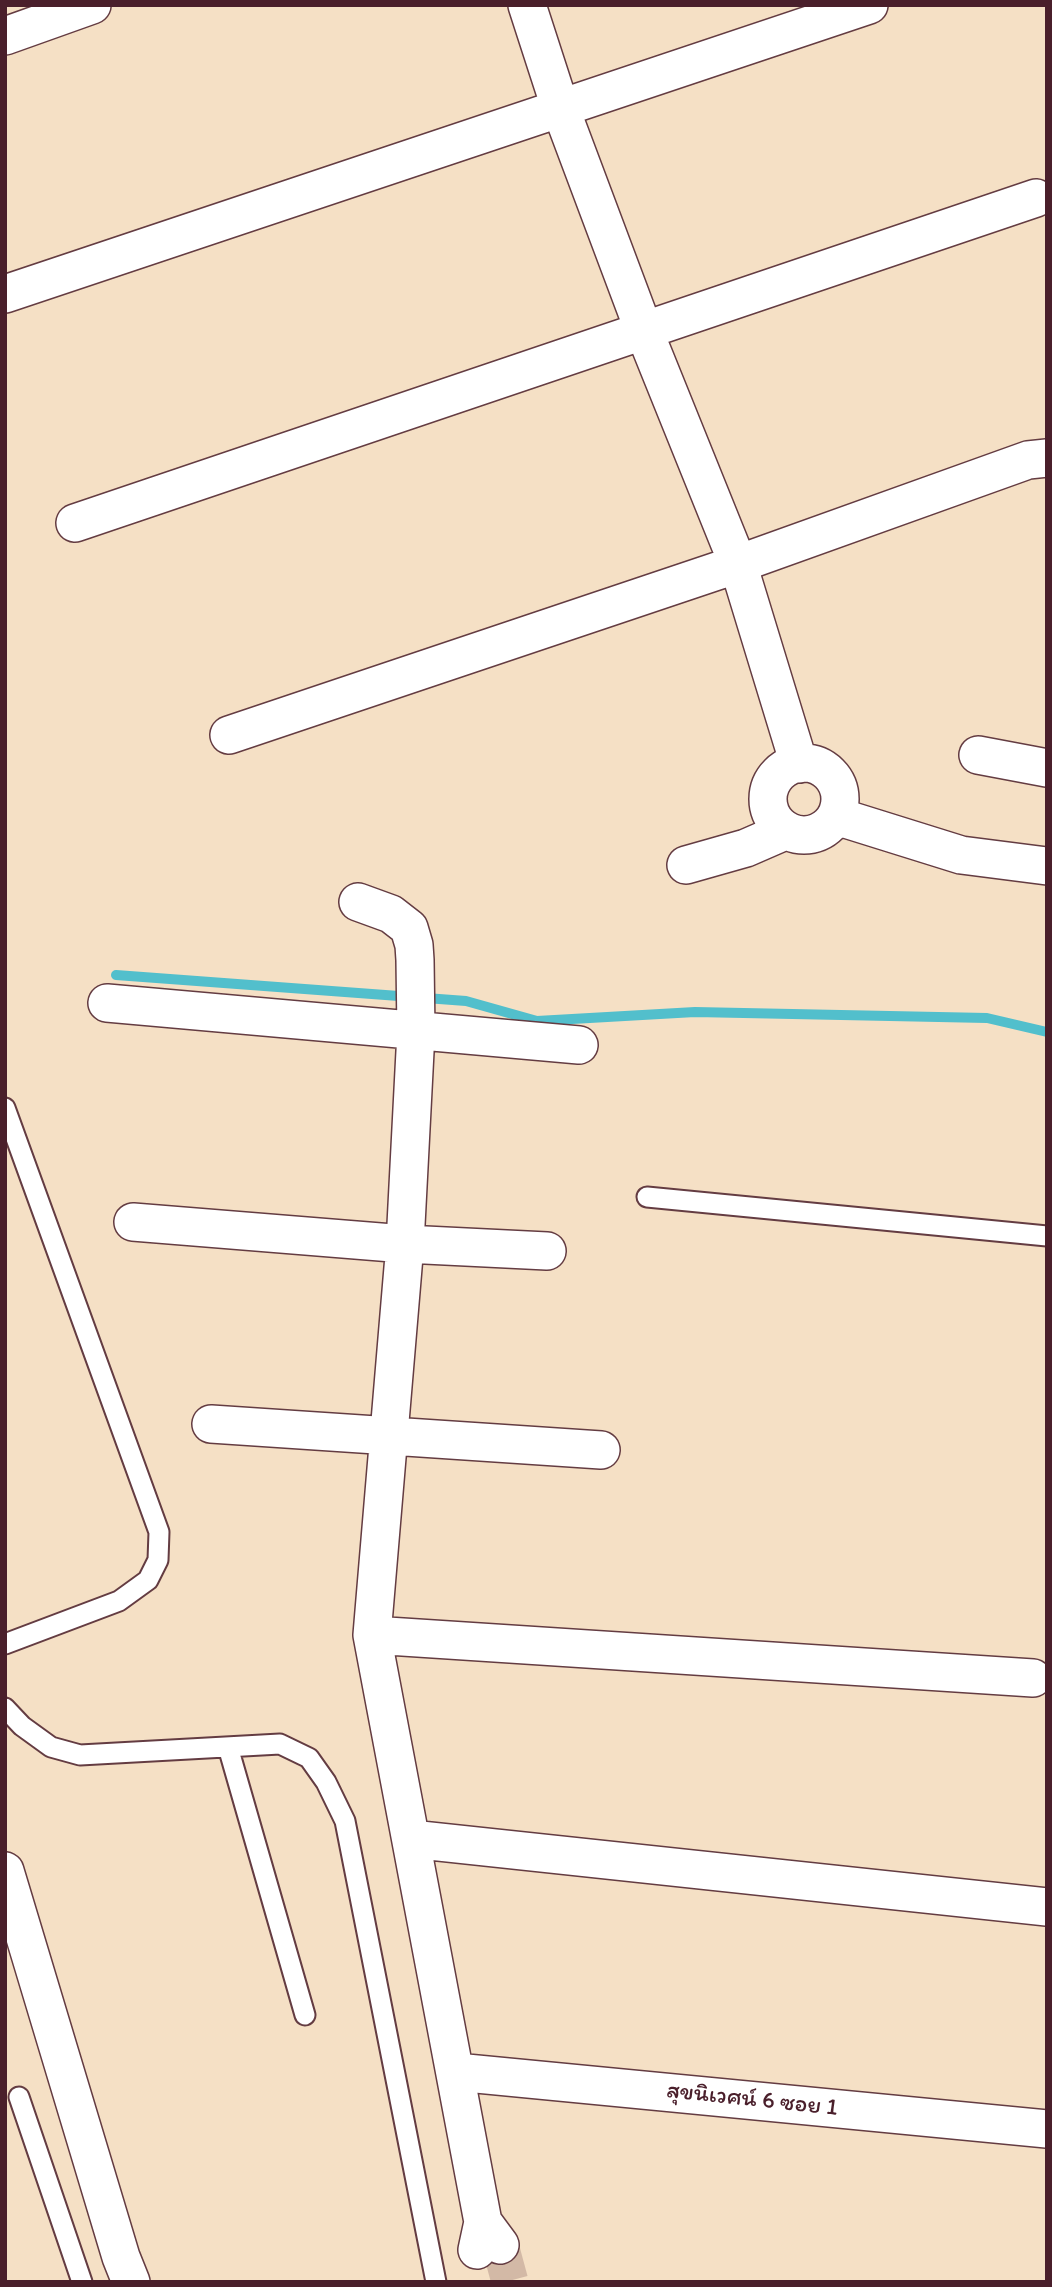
<!DOCTYPE html>
<meta charset="utf-8">
<style>
body{margin:0}
#map{position:relative;width:1052px;height:2287px;overflow:hidden;background:#f5e0c5;font-family:Itim,sans-serif}
canvas{display:block}
.frame{position:absolute;inset:0;border:7px solid #4a1f2b;pointer-events:none}
</style>
<div id="map">
<canvas width="1052" height="2287"></canvas>
<div class="frame"></div>
</div>
<script>
const g = document.querySelector('canvas').getContext('2d');
g.lineJoin = 'round';
const shape = rows => new Path2D(rows.map(r => 'M' + r).join(''));
function trace(path, color, width, dash) { g.strokeStyle = color; g.lineWidth = width; g.lineCap = dash ? 'butt' : 'round'; g.setLineDash(dash || []); g.stroke(path); }
function write(font, color, halo, rows, align = 'center') {
  g.font = font + ' Itim,"Playpen Sans Thai",sans-serif'; g.lineWidth = 6; g.setLineDash([]); g.textBaseline = 'middle'; g.strokeStyle = halo; g.fillStyle = color; for (const [text, x, y, turn = 0] of rows) {
    g.save(); g.translate(x, y); g.rotate((+turn || 0) * Math.PI / 180); g.textAlign = isNaN(turn) ? turn : align; if (halo) g.strokeText(text, 0, 0); g.fillText(text, 0, 0); g.restore();
  }
}
const stream = shape([
 [116,975,466,1001,537,1021,695,1012,987,1018,1047,1032]
]);
const minorTunnel = shape([
 [500,2245,510,2282]
]);
const service = shape([
 [5,1108,159,1532,158,1560,148,1580,119,1601,5,1644],
 [647,1197,1047,1236],
 [5,1708,22,1726,51,1747,80,1755,280,1744,309,1758,326,1782,345,1821,436,2282],
 [228,1747,305,2015],
 [19,2097,82,2282]
]);
const minor = shape([
 [527,5,560,107,644,331,738,564,799,764],
 [5,36,92,5],
 [5,294,869,5],
 [75,523,1036,198],
 [229,735,738,564,1028,460,1047,458],
 [978,755,1047,768],
 '768 799a36 36 0 1 1 72 0a36 36 0 1 1-72 0Z',
 [836,816,961,855,1047,866],
 [686,865,746,848,785,831],
 [358,902,391,914,409,928,414,945,415,960,416,1032,405,1244,372,1635,483,2222],
 [107,1003,579,1045],
 [133,1222,405,1244,547,1251],
 [211,1424,601,1450],
 [372,1635,1033,1678],
 [411,1839,1047,1907],
 [5,1871,121,2257,131,2282],
 [456,2072,1047,2129],
 [477,2250,483,2222,500,2245]
]);
const streetNames = [
 ["สุขนิเวศน์ 6 ซอย 1",752,2100,6]
];
trace(stream, '#52bfcc', 10);
trace(minorTunnel, '#d3b9a6', 37, [37, 18]);
trace(service, '#643c42', 23);
trace(minor, '#643c42', 40);
trace(service, '#fff', 19);
trace(minor, '#fff', 37);
write('24px', '#4a1f2b', '#fff', streetNames);
</script>
